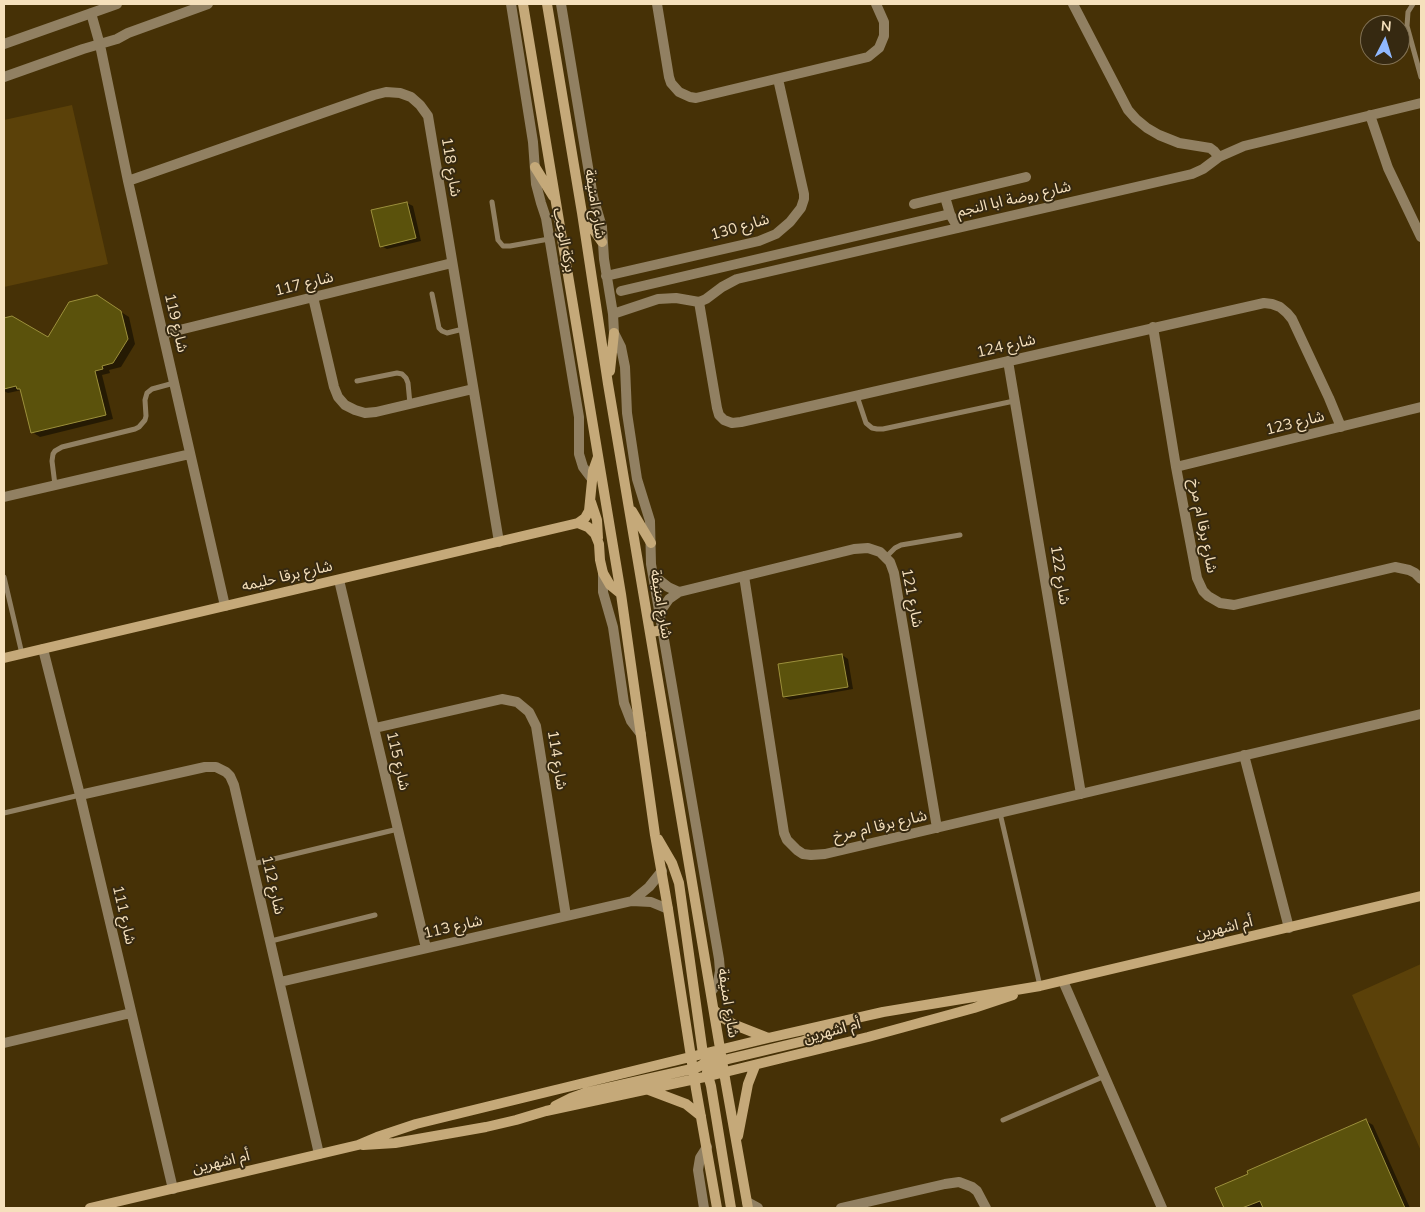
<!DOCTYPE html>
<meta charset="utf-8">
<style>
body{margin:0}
#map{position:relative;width:1425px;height:1212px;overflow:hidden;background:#463106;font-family:Mulish,sans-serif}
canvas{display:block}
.frame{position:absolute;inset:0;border:5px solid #f5e0bc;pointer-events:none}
.north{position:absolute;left:1360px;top:15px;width:50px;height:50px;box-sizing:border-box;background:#362911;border:1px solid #827255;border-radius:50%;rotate:5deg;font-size:14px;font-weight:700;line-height:20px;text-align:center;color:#f5e0bc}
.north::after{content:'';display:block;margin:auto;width:18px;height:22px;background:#90b8fd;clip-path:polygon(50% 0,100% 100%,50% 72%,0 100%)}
</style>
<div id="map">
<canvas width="1425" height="1212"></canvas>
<div class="frame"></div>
<div class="north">N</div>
</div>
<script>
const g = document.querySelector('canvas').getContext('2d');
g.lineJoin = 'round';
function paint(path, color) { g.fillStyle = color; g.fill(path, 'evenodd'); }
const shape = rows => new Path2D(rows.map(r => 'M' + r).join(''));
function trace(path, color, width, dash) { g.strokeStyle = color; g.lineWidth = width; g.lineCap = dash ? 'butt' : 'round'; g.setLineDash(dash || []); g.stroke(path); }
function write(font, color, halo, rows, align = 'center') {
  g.font = font + ' Mulish,"Noto Sans Arabic",sans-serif'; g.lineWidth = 4; g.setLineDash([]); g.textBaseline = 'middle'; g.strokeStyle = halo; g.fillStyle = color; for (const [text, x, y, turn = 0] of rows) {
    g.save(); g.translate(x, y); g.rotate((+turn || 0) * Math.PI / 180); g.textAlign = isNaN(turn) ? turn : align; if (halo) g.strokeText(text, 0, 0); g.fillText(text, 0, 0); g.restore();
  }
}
const green = shape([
 [72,105,108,264,4,287,4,120],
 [1421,964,1421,1151,1352,995]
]);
const shadow = shape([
 [407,203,413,206,421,241,387,249,381,246],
 [105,302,129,317,135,344,121,367,109,370,110,373,102,375,113,419,40,437,32,432,22,390,8,393,4,391,4,319,12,317,48,338],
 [842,655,848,659,853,689,790,700,784,697],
 [1366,1121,1373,1125,1410,1208,1264,1208,1264,1206,1259,1208,1225,1208,1217,1189]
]);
const building = shape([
 [407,202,416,238,380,247,371,210,407,202],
 [97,295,121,311,128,339,113,363,102,366,103,369,95,371,106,415,31,433,20,389,17,389,16,386,4,389,4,318,12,316,48,337,69,302,97,295],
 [842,654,848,687,783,697,778,664,842,654],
 [1366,1119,1405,1208,1263,1208,1260,1201,1242,1208,1224,1208,1215,1188,1248,1174,1247,1171,1366,1119]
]);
const lane = shape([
 [1413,4,1408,12,1407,26,1421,77],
 [492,202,498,240,503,246,510,246,549,239],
 [432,294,439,328,442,331,447,333,463,329],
 [357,381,397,373,402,374,406,378,408,383,410,404],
 [857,396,866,423,872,428,877,429,883,429,1014,401],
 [55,485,52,461,53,454,55,451,62,447,135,429,139,427,145,420,146,416,145,400,147,393,152,389,174,383],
 [886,557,895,548,901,545,960,535],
 [4,577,22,654],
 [4,813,80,795],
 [1000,813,1040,986],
 [253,864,398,829],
 [271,941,375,915],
 [1003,1120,1105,1076]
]);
const street = shape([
 [511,4,533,142,536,184,541,203,546,218,579,417,579,454,583,467,592,479],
 [561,4,593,197,602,227,604,259,613,314,614,333,621,347,625,367,627,413,637,479,650,521,651,564,719,959,720,971,718,982,711,992],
 [657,4,669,77,671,83,679,92,690,97,696,98,868,57,879,48,884,36,884,22,876,4],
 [1073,4,1128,110,1136,119,1147,128,1159,135,1179,143,1210,148,1214,151,1219,157],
 [91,13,100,45,128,181,225,606],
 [4,44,117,4],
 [4,77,83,49,117,39,128,33,208,4],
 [1370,115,1388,168,1421,237],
 [128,181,374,95,386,92,400,93,411,97,420,105,428,116,499,542],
 [945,197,950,214,958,228],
 [914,204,1026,177],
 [606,276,759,241,776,234,790,222,801,208,804,199,804,194,778,79],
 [621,291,950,214],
 [313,297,334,387,338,397,345,405,355,410,365,413,376,412,473,389],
 [699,302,717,408,719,415,724,420,732,423,741,422,1264,303,1272,304,1280,307,1287,313,1292,319,1329,398,1341,427],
 [613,314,658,299,676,298,699,302,706,299,722,287,737,279,1192,174,1203,169,1219,157,1244,146,1421,103],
 [1153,327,1176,467,1197,578,1203,591,1208,596,1220,603,1234,605,1395,567,1409,570,1415,573,1421,579],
 [163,334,452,263],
 [1008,361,1081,794],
 [1176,467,1421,407],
 [4,497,190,454],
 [603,573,603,592,613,627,624,703,631,721,641,734],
 [654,576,668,587,679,592],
 [744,576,784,833,787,840,797,850,803,854,811,855,825,854,1421,714],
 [339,580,426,948],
 [661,614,662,609,669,599,679,592,854,549,868,548,880,552,890,562,894,573,937,828],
 [43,649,80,795,173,1189],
 [375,728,502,699,517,702,529,712,536,726,566,916],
 [1244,755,1289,928],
 [80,795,205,767,216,767,226,772,230,776,234,785,319,1154],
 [632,901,649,887,662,871],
 [1063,981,1162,1208],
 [280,982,632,901,651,902,668,909],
 [4,1043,131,1013],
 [747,1202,758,1208],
 [704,1208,698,1170,700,1158,707,1147],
 [841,1208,945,1184,959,1182,972,1187,977,1191,986,1208]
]);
const secondary = shape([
 [523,4,621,594,655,835,668,909,696,1089,717,1208],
 [547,4,582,213,608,384,726,1084,748,1208],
 [535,167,553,196],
 [584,216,602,242],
 [610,371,614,333],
 [591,502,597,520,598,538],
 [632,511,651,543],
 [578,523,588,527,595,534,599,544,600,560,603,573,610,585,621,594],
 [651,632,663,630],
 [4,658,578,523,585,518,589,511,593,471,598,457],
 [658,839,672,863,679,883,703,1054,713,1068,716,1071,723,1072],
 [714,1010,723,1018,735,1025,768,1038],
 [716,1062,804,1041,815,1036,829,1026],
 [707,1072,711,1086,731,1208],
 [649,1090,686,1104,701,1116],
 [555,1106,571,1098,585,1093,696,1068,702,1065,712,1057],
 [738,1136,748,1084,755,1066],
 [363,1145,395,1143,486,1127,516,1120,546,1111,709,1076,868,1037,974,1008,1013,995],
 [90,1208,358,1145,377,1137,416,1124,768,1038,883,1012,1040,986,1421,896]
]);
const streetNames = [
 ["شارع 118",451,167,81],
 ["شارع روضة ابا النجم",1014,199,-13],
 ["شارع امنيفة",595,204,81],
 ["شارع 130",740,227,-16],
 ["بركة الوعب",564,240,79],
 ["شارع 117",304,284,-14],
 ["شارع 119",176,323,77],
 ["شارع 124",1006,346,-13],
 ["شارع 123",1295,423,-14],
 ["شارع برقا ام مرخ",1203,526,79],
 ["شارع 122",1060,575,81],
 ["شارع برقا حليمه",287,576,-13],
 ["شارع 121",912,598,79],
 ["شارع امنيفة",661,604,80],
 ["شارع 114",557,760,81],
 ["شارع 115",398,761,77],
 ["شارع برقا ام مرخ",880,826,-13],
 ["شارع 112",273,885,77],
 ["شارع 111",124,915,77],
 ["شارع 113",453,927,-13],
 ["أم اشهرين",1224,928,-13],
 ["شارع امنيفة",728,1003,81],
 ["أم اشهرين",832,1031,-15],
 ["أم اشهرين",221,1162,-13]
];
paint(green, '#5b4109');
paint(shadow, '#0007');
paint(building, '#5b520c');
trace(building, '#9c903c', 1);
trace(lane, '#918062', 5);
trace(street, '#918062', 10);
trace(secondary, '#c5a979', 10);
write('15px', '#f5e0bc', '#362911', streetNames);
</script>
